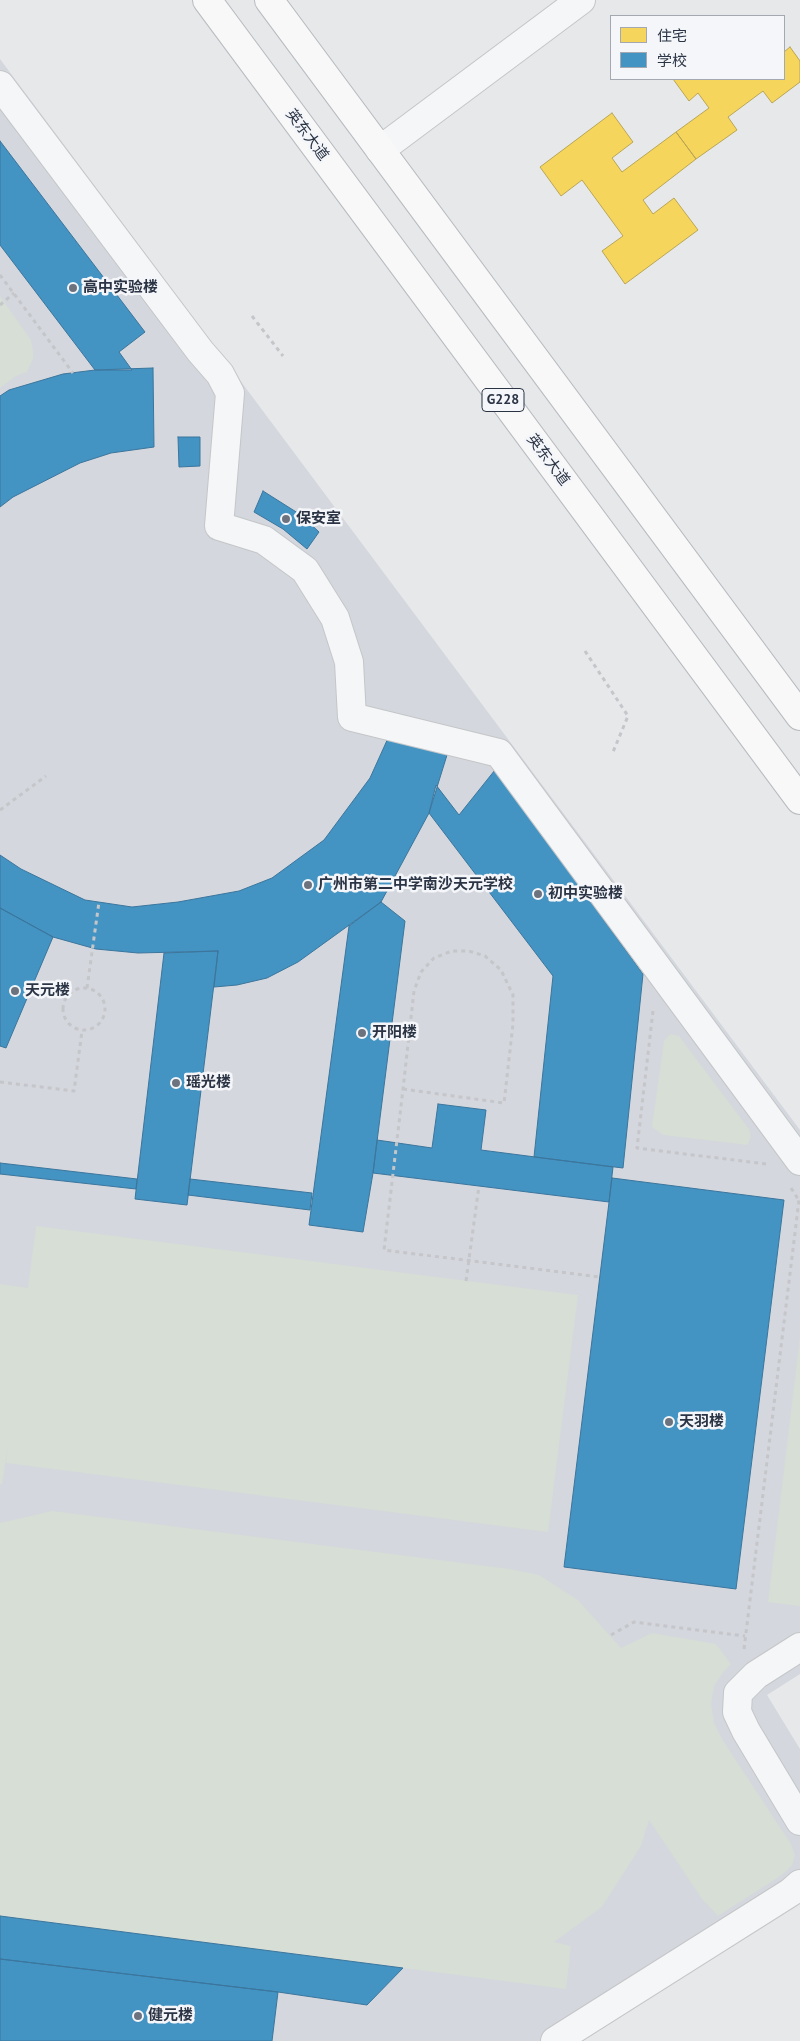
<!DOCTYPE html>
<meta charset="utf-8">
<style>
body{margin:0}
#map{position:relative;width:800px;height:2041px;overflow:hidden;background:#e6e8ea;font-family:"PT Sans","Noto Sans SC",sans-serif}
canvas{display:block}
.legend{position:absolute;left:610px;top:15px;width:175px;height:65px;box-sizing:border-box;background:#f4f6f9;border:1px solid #a4a8b1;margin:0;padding:6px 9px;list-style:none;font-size:15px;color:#2b3445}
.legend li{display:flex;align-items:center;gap:10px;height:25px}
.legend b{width:25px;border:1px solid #a4a8b1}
</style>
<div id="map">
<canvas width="800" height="2041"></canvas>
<ul class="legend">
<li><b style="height:14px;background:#f6d55c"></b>住宅</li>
<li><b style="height:14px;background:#4393c3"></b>学校</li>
</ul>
</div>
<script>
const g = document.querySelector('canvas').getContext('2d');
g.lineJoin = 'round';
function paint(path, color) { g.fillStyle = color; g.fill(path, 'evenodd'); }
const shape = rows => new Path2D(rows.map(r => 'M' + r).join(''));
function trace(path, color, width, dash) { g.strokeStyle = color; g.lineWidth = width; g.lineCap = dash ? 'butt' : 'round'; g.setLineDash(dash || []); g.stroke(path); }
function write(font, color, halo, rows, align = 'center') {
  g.font = font + ' "PT Sans","Noto Sans SC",sans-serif'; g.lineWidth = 5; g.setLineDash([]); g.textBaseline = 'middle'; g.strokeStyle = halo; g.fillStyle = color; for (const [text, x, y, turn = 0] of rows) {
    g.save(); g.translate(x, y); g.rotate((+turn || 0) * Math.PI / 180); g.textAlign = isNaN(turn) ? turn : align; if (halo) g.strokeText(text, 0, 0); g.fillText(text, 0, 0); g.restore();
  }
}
const built = shape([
 [0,59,800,1130,800,1674,767,1695,800,1749,800,1903,583,2041,0,2041]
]);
const green = shape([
 [0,296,31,340,33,351,33,359,27,372,16,376,0,388],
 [670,1034,679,1036,749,1129,751,1136,748,1145,663,1135,652,1127,664,1041],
 [36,1226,578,1295,548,1532,6,1463,8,1446,2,1485,0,1484,0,1284,28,1288],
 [800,1337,800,1606,768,1602],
 [52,1511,510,1569,539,1575,578,1600,621,1648,652,1633,716,1644,731,1664,722,1674,714,1686,711,1704,714,1723,722,1739,791,1844,795,1855,792,1866,782,1875,718,1916,702,1899,649,1820,641,1846,602,1907,554,1942,571,1946,566,1989,0,1916,0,1523]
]);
const homes = shape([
 [790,47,800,61,800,82,772,103,763,91,728,117,737,130,696,159,676,132,709,108,698,93,689,101,673,79,784,79,784,52,790,47],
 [612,113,633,142,612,158,622,172,676,132,696,159,643,200,653,214,674,198,698,230,625,284,602,251,623,236,582,180,561,196,540,167,612,113]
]);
const schools = shape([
 [0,141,145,332,119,352,132,370,95,370,0,245,0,141],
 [153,368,154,447,111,453,80,463,13,497,0,507,0,396,9,390,63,374,95,370,153,368],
 [178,437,200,437,200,466,179,467,178,437],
 [263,491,301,515,319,532,307,549,283,529,254,512,263,491],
 [389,736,447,755,429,813,381,902,298,962,267,978,237,985,214,987,218,951,138,953,96,949,53,937,0,908,0,855,21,869,85,900,132,907,178,902,239,891,272,878,324,840,370,778,389,736],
 [495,770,643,974,623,1168,534,1157,553,976,429,813,436,785,459,815,495,770],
 [381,902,405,921,373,1173,363,1232,309,1225,349,926,381,902],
 [0,908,53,937,6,1048,0,1046,0,908],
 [218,951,187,1205,135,1199,164,953,218,951],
 [438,1104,486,1110,481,1150,613,1167,609,1202,373,1173,377,1140,432,1148,438,1104],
 [0,1163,137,1179,136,1189,0,1174,0,1163],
 [612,1178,784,1200,736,1589,564,1567,612,1178],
 [190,1179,312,1193,310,1210,188,1195,190,1179],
 [0,1916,403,1968,367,2005,278,1992,0,1959,0,1916],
 [0,1959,278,1992,272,2041,0,2041,0,1959]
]);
const path = shape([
 [0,275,73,373],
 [0,305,14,293],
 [252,316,283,356],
 [585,651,628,716,613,752],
 [0,810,46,776],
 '63 1009a21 21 0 1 1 42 0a21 21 0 1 1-42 0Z',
 [87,988,99,902],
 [653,1011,637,1148,766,1164],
 [0,1082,74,1091,82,1031],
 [403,1089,504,1103,513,1024,513,995,501,970,485,956,469,951,452,951,434,958,421,972,414,991,403,1089,384,1250,600,1277],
 [791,1188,800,1202],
 [466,1281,479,1186],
 [611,1635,634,1622,745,1636],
 [744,1649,799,1200]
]);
const minor = shape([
 [0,85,200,351,220,374,230,393,219,526,264,540,305,570,335,618,349,662,352,717,499,753,800,1161],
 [380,150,581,0],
 [800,1647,756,1675,738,1693,737,1712,746,1731,800,1821],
 [555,2041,791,1892,800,1884]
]);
const highway = shape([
 [207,0,800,800],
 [269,0,800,716]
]);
const markers = [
 [73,288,5,"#6c737f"],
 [286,519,5,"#6c737f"],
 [308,885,5,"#6c737f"],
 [538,894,5,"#6c737f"],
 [15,991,5,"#6c737f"],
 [362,1033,5,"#6c737f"],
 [176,1083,5,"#6c737f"],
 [669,1422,5,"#6c737f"],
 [138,2016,5,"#6c737f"]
];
const shields = [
 [503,400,42]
];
const shieldNames = [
 ["G228",503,400]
];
const streetNames = [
 ["英东大道",307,135,53],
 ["英东大道",548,460,53]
];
const poiNames = [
 ["高中实验楼",83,288],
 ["保安室",296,519],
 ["广州市第二中学南沙天元学校",318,885],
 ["初中实验楼",548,894],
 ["天元楼",25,991],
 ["开阳楼",372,1033],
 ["瑶光楼",186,1083],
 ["天羽楼",679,1422],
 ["健元楼",148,2016]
];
paint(built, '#d4d7dd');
paint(green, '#d6ded6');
paint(homes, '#f6d55c');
trace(homes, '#b9a555', 1);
paint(schools, '#4393c3');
trace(schools, '#3c769d', 1);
trace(minor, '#c4c6c8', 30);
trace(highway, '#b8bbbf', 30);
trace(path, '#c5c6ca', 3, [4, 4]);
trace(minor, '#f5f6f7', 28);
trace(highway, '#f8f8f8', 28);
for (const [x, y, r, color] of markers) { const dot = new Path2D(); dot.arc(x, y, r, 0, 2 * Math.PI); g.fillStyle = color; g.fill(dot); trace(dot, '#f4f6f9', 2); }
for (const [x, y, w] of shields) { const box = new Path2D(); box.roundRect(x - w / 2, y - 11.5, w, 23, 4); g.fillStyle = '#f4f6f9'; g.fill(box); trace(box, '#2b3445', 1); }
write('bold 14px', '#2b3445', null, shieldNames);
write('15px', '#2b3445', '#f4f6f9', streetNames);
write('bold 15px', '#2b3445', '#f4f6f9', poiNames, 'left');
</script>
